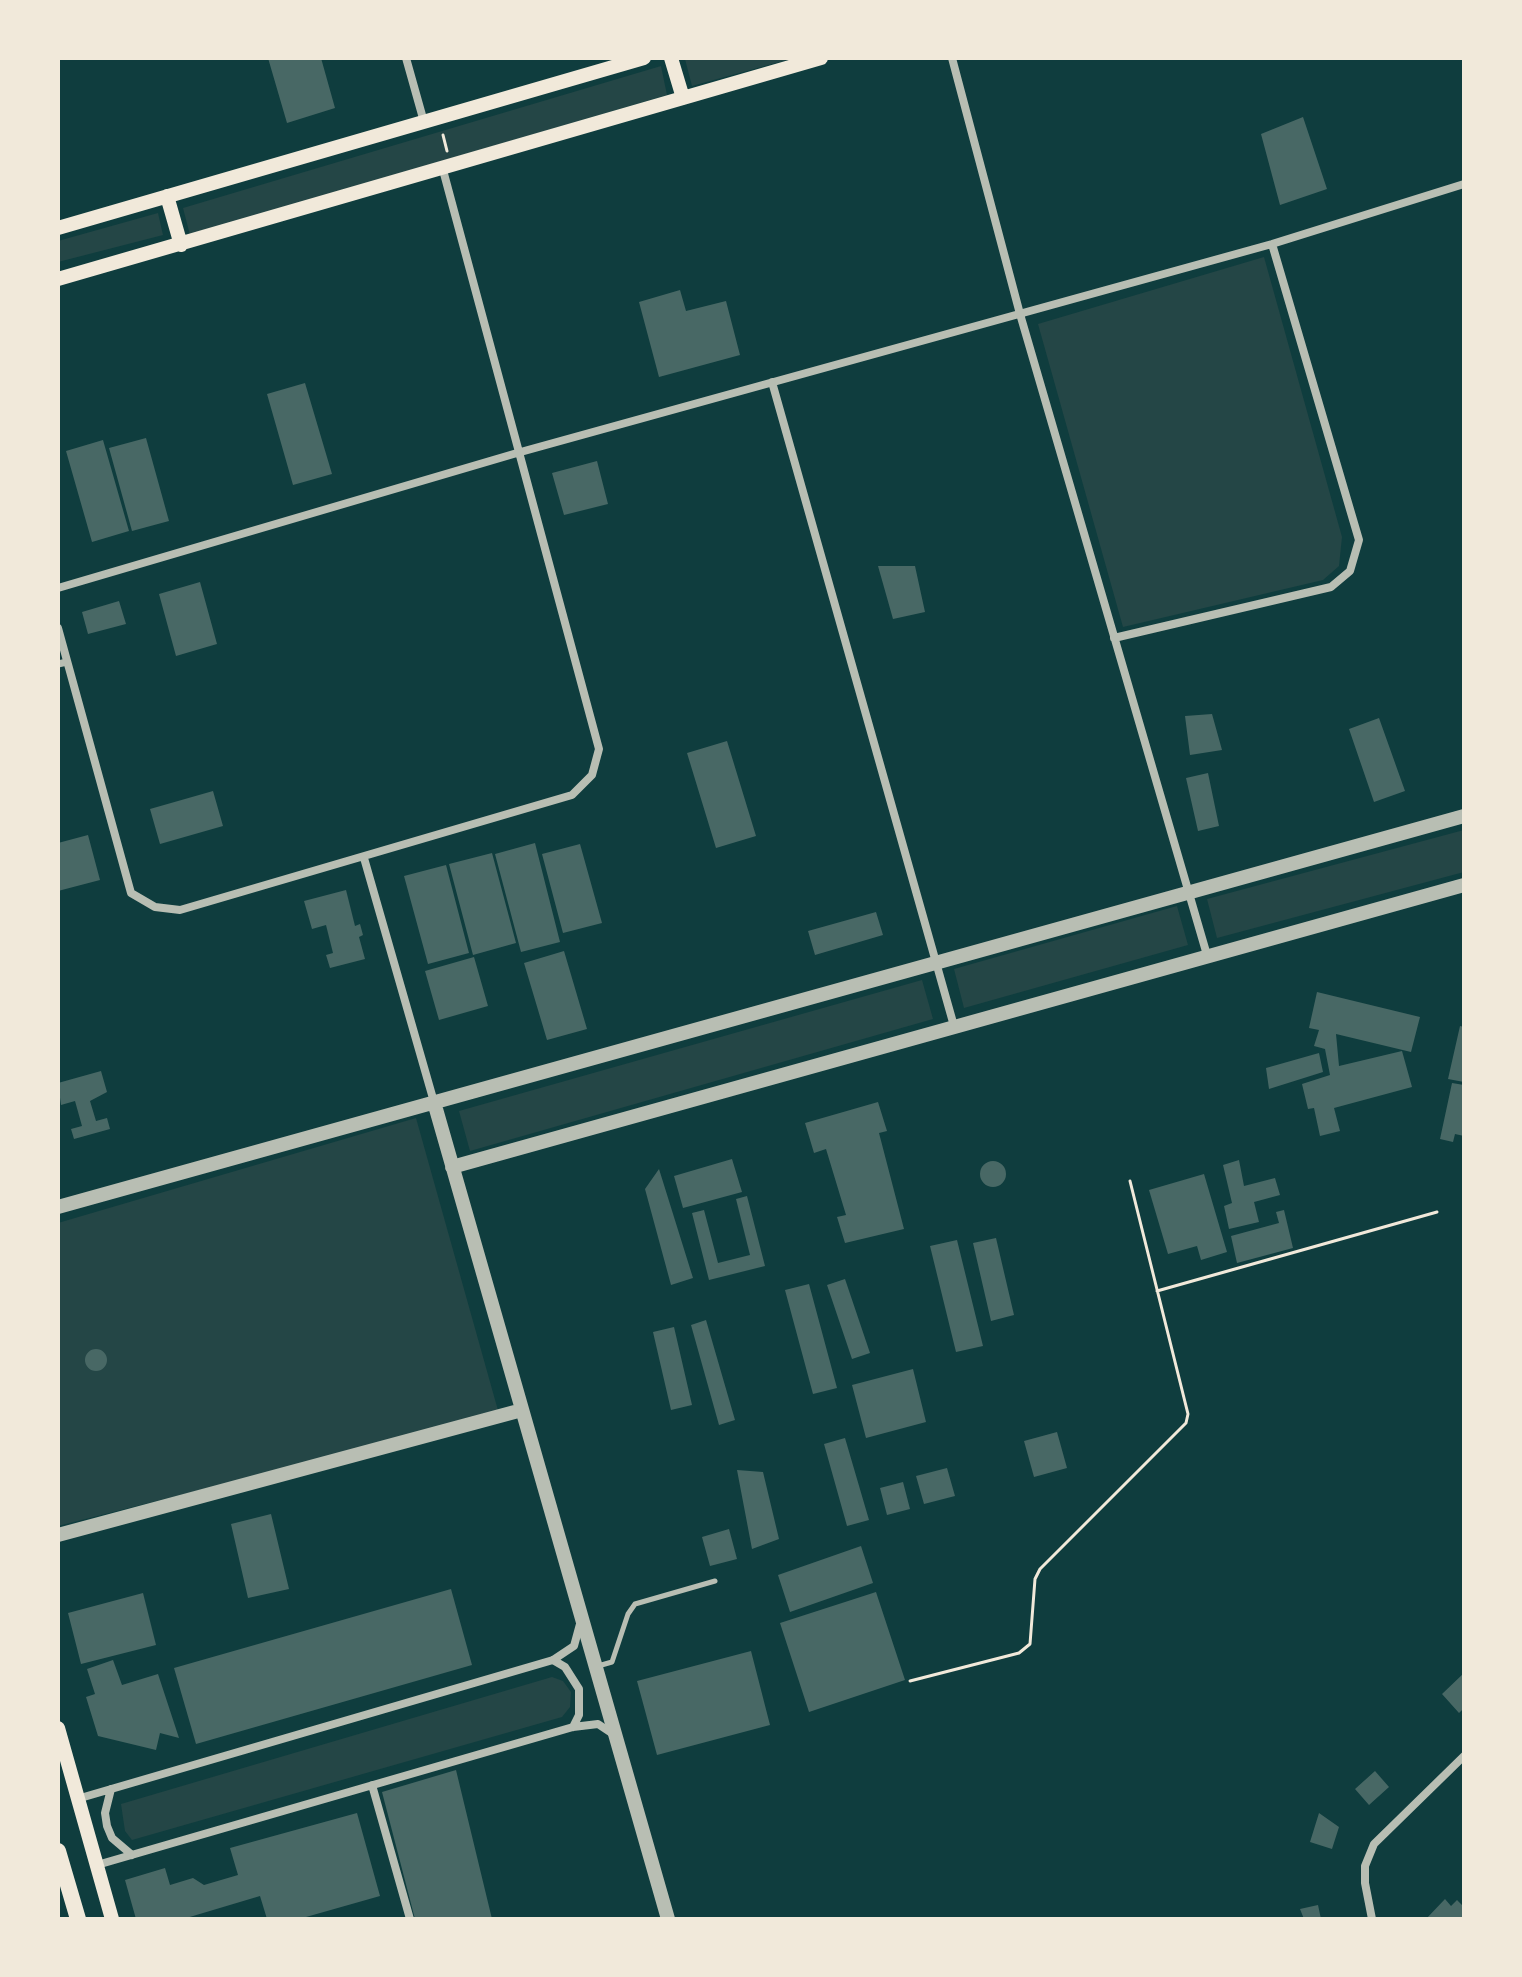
<!DOCTYPE html>
<style>
body{margin:0}
#map{position:relative;width:1522px;height:1977px;overflow:hidden;background:#0f3d3e;font-family:"Space Grotesk",sans-serif}
canvas{display:block}
.frame{position:absolute;inset:0;border:60px solid #f1e9da;pointer-events:none}
</style>
<div id="map">
<canvas width="1522" height="1977"></canvas>
<div class="frame"></div>
</div>
<script>
const g = document.querySelector('canvas').getContext('2d');
g.lineJoin = 'round';
function paint(path, color) { g.fillStyle = color; g.fill(path, 'evenodd'); }
const shape = rows => new Path2D(rows.map(r => 'M' + r).join(''));
function trace(path, color, width, dash) { g.strokeStyle = color; g.lineWidth = width; g.lineCap = dash ? 'butt' : 'round'; g.setLineDash(dash || []); g.stroke(path); }
const green = shape([
 [690,58,794,58,692,86,685,59],
 [661,66,667,95,190,235,183,208],
 [158,213,163,235,58,262,58,241],
 [1264,257,1342,537,1339,566,1323,580,1123,627,1038,324],
 [1464,830,1464,872,1217,938,1207,899],
 [1177,906,1188,945,964,1008,954,969],
 [922,980,933,1019,470,1151,459,1111],
 [416,1118,499,1414,58,1526,58,1223],
 [552,1677,563,1681,571,1692,570,1707,562,1717,132,1840,125,1831,121,1804]
]);
const building = shape([
 [268,58,321,58,335,108,287,123],
 [1303,117,1327,189,1280,205,1261,134],
 [680,290,686,311,726,301,740,355,659,377,639,302],
 [305,383,332,474,293,485,267,394],
 [146,438,169,521,132,531,109,448],
 [103,440,129,531,92,542,66,451],
 [597,461,608,504,564,515,552,473],
 [878,566,915,566,925,612,893,619],
 [200,582,217,644,176,656,159,594],
 [119,601,126,624,88,634,82,612],
 [1212,714,1222,750,1190,755,1185,716],
 [1379,718,1405,791,1374,802,1349,729],
 [727,741,756,836,716,848,687,753],
 [1208,773,1219,826,1198,831,1186,778],
 [213,791,223,826,160,844,150,809],
 [88,835,100,880,58,891,58,843],
 [535,843,560,942,521,952,495,854],
 [580,844,602,923,563,933,542,854],
 [492,853,516,943,473,955,449,864],
 [446,865,469,953,428,964,404,876],
 [346,890,355,926,360,924,363,935,359,937,365,959,330,968,326,955,333,953,326,925,312,929,304,901],
 [876,912,883,935,815,955,808,931],
 [564,951,587,1029,547,1040,524,963],
 [474,957,488,1006,439,1020,425,971],
 [1317,992,1420,1017,1411,1052,1336,1034,1339,1066,1402,1051,1412,1087,1334,1108,1340,1131,1320,1136,1314,1108,1308,1109,1302,1084,1330,1075,1325,1049,1314,1046,1319,1030,1309,1028],
 [1460,1026,1464,1027,1464,1082,1448,1079],
 [1319,1053,1323,1072,1269,1089,1266,1068],
 [101,1071,107,1092,90,1101,96,1121,107,1118,110,1129,74,1139,71,1129,82,1126,75,1101,61,1105,58,1083],
 [1452,1083,1464,1085,1464,1136,1455,1134,1453,1142,1440,1139],
 [878,1102,887,1131,879,1133,904,1229,845,1243,837,1217,846,1215,826,1149,814,1153,805,1123],
 [732,1159,742,1192,683,1208,674,1176],
 [1239,1160,1244,1186,1275,1178,1280,1195,1254,1202,1259,1222,1229,1229,1224,1206,1232,1203,1223,1165],
 '980 1174a13 13 0 1 1 26 0a13 13 0 1 1-26 0Z',
 [659,1169,693,1278,671,1285,645,1189],
 [1204,1174,1227,1252,1201,1260,1197,1246,1168,1254,1149,1190],
 [747,1196,765,1266,709,1280,692,1213,704,1210,718,1263,750,1255,736,1199],
 [1284,1210,1293,1248,1237,1263,1231,1236,1279,1223,1276,1212],
 [996,1238,1014,1315,991,1321,973,1243],
 [957,1240,983,1346,956,1352,930,1246],
 [845,1279,870,1353,852,1359,827,1285],
 [809,1284,837,1388,813,1394,785,1290],
 [706,1320,735,1420,719,1425,691,1325],
 [674,1327,692,1405,671,1410,653,1332],
 '85 1360a11 11 0 1 1 22 0a11 11 0 1 1-22 0Z',
 [913,1369,926,1422,866,1438,852,1385],
 [1057,1432,1067,1468,1034,1477,1024,1441],
 [845,1438,869,1520,847,1526,824,1444],
 [947,1468,955,1496,924,1504,916,1476],
 [737,1470,763,1472,779,1539,752,1549],
 [903,1482,910,1509,887,1515,880,1488],
 [271,1514,289,1589,248,1598,231,1524],
 [729,1529,737,1559,710,1566,702,1537],
 [861,1546,873,1583,790,1612,778,1575],
 [451,1589,472,1665,196,1744,174,1668],
 [876,1592,905,1680,809,1712,780,1623],
 [143,1593,156,1645,81,1664,68,1613],
 [751,1651,770,1725,657,1755,637,1681],
 [113,1660,122,1685,158,1674,179,1738,160,1733,156,1750,98,1736,86,1697,95,1694,87,1669],
 [1464,1673,1464,1708,1459,1713,1442,1694],
 [456,1770,492,1919,415,1919,382,1792],
 [1375,1771,1389,1787,1369,1805,1355,1789],
 [357,1813,380,1896,299,1919,267,1919,260,1896,183,1919,136,1919,125,1880,165,1868,170,1885,193,1878,204,1885,238,1875,230,1848],
 [1319,1813,1339,1827,1332,1849,1310,1842],
 [1445,1899,1451,1906,1457,1900,1464,1907,1464,1919,1426,1919],
 [1318,1905,1321,1919,1304,1919,1300,1909]
]);
const path = shape([
 [443,135,447,151],
 [1157,1291,1437,1212],
 [910,1681,1019,1653,1030,1644,1035,1579,1040,1569,1186,1423,1188,1414,1130,1181]
]);
const service = shape([
 [598,1666,612,1662,628,1614,635,1604,715,1581]
]);
const pedestrian = shape([
 [58,664,67,662]
]);
const minor = shape([
 [406,58,424,122],
 [952,58,1020,314,1207,955],
 [772,382,954,1026],
 [58,588,517,453,1272,244,1464,184],
 [58,628,131,893,155,907,180,910,572,795,592,775,599,749,443,170],
 [1114,638,1331,587,1350,571,1359,540,1272,244],
 [364,858,434,1102],
 [553,1660,565,1667,579,1689,579,1715,573,1727],
 [372,1785,410,1919],
 [111,1789,105,1813,107,1826,112,1838,132,1855],
 [77,1799,553,1660,574,1646,580,1624],
 [97,1865,573,1727,598,1724,613,1734],
 [1372,1919,1365,1883,1365,1866,1374,1844,1464,1756]
]);
const tertiary = shape([
 [434,1102,668,1919],
 [452,1167,1464,885],
 [58,1207,1464,816],
 [58,1535,522,1410]
]);
const secondary = shape([
 [671,58,683,98],
 [167,196,181,245],
 [58,228,644,58],
 [58,279,821,58],
 [58,1728,112,1919]
]);
const primary = shape([
 [58,1851,78,1919]
]);
paint(green, '#244646');
paint(building, '#486865');
trace(path, '#f1e9da', 3);
trace(service, '#b8beb3', 5);
trace(pedestrian, '#b8beb3', 7);
trace(minor, '#b8beb3', 8);
trace(tertiary, '#b8beb3', 14);
trace(secondary, '#f1e9da', 14);
trace(primary, '#f1e9da', 16);
</script>
